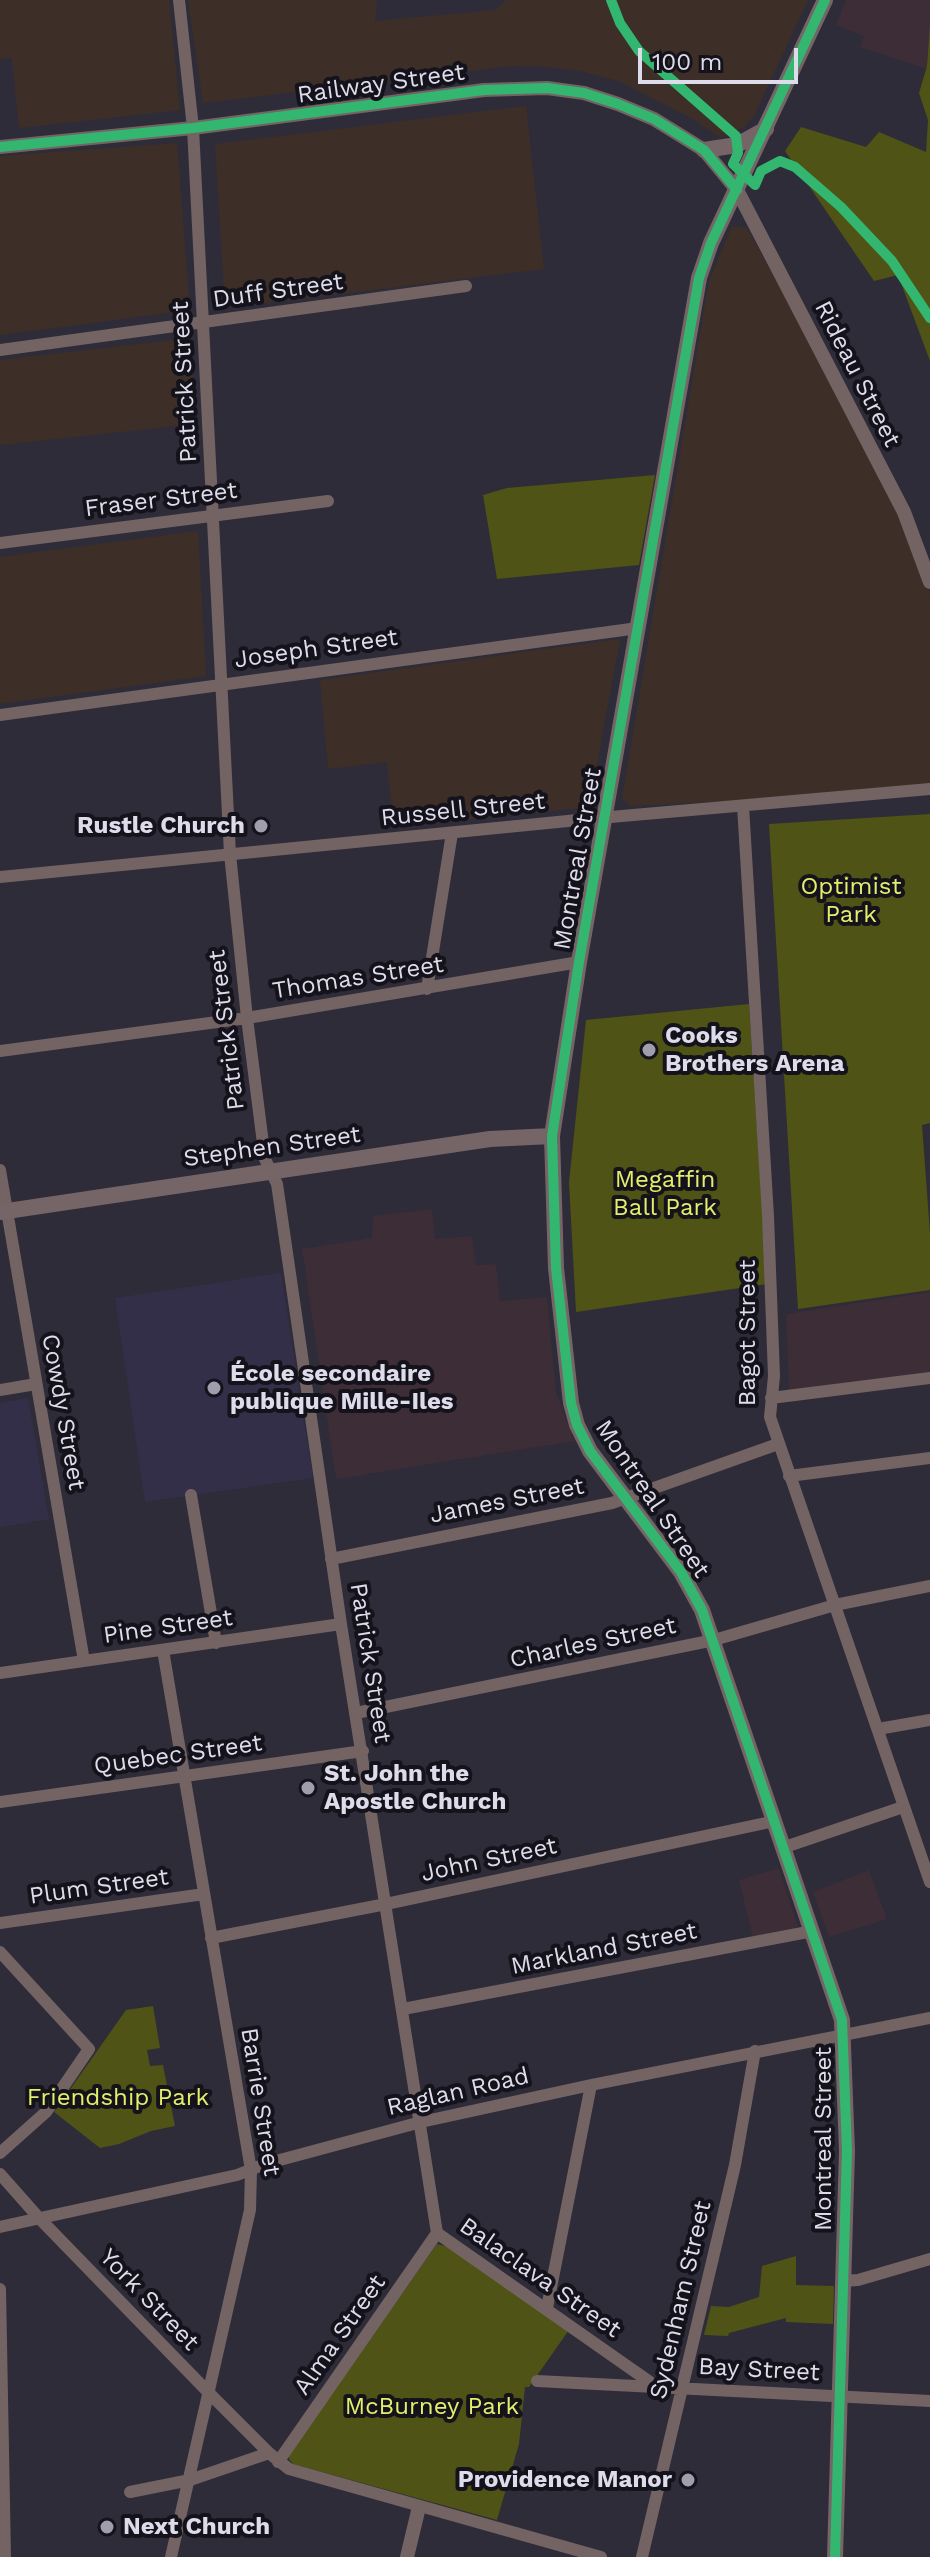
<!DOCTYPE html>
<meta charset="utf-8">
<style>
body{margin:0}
#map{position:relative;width:930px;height:2557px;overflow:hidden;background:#2e2c38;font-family:"Work Sans",sans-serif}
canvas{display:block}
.scale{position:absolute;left:638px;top:48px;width:160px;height:36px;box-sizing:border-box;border:4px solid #dedcea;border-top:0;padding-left:10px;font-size:24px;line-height:28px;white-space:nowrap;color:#dedcea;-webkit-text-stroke:6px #14121b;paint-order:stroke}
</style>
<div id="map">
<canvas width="930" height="2557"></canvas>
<div class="scale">100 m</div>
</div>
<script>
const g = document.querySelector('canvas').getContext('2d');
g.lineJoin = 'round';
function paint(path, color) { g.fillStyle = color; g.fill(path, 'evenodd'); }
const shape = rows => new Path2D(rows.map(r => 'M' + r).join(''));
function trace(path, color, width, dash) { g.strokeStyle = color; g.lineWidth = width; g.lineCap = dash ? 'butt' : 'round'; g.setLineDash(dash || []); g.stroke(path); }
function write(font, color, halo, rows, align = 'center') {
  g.font = font + ' "Work Sans",sans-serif'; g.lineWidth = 8; g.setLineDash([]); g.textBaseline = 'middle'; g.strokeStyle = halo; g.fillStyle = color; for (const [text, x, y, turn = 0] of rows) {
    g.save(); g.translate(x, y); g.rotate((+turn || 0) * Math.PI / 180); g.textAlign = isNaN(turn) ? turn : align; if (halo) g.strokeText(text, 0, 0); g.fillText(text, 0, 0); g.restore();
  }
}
const commercial = shape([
 [846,0,930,0,930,70,860,47,864,36,836,25],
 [432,1209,435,1239,472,1236,476,1265,496,1264,500,1301,547,1297,556,1392,574,1441,336,1479,302,1249,372,1238,373,1216],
 [930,1292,930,1373,789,1392,786,1314],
 [779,1868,798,1927,753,1938,739,1880],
 [869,1870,887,1919,829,1937,813,1892]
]);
const industrial = shape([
 [0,0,169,0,180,110,19,128,12,58,0,59],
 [188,0,377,0,375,21,495,10,506,0,808,0,754,116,744,127,721,138,694,120,619,81,580,71,550,67,512,66,203,103],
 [526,106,544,269,225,308,215,144],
 [177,143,190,310,0,335,0,156],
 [732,226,747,228,845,403,908,537,930,594,930,791,631,806,622,799,709,281],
 [191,338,195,424,0,445,0,360],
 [198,531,206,676,0,704,0,557],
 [620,639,589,807,394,827,387,762,328,769,320,680]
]);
const built = shape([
 [281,1273,313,1478,145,1502,115,1298],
 [28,1398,49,1519,0,1527,0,1403]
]);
const green = shape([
 [930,24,930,361,898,275,874,281,785,151,801,127,866,147,879,132,926,152,928,120,919,93,927,66],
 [655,475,639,565,497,579,483,495,507,488],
 [930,814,930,1123,922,1125,930,1233,930,1290,798,1309,769,824],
 [749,1004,767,1284,576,1312,569,1182,586,1020],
 [153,2006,160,2048,147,2050,150,2066,163,2065,175,2126,151,2131,119,2144,100,2148,54,2112,126,2010],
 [437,2244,448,2247,569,2330,529,2387,525,2387,519,2444,497,2520,293,2464,289,2459,289,2455],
 [796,2256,796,2285,834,2286,833,2324,786,2322,786,2318,729,2333,728,2336,704,2335,711,2306,729,2307,759,2297,762,2266]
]);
const minor = shape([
 [179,0,193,128,230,854,247,1018,265,1159,277,1184,341,1624,437,2233],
 [0,350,466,286],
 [0,543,328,501],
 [0,715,638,628],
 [743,806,768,1216,774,1376,770,1417,930,1882],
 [0,877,588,819,930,789],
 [427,989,452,833],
 [0,1051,247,1018,579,962],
 [0,1170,84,1661],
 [0,1390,36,1384],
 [771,1398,930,1378],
 [789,1476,930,1458],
 [191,1495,216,1643],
 [331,1559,612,1503,778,1444],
 [163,1650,251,2170,250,2210,171,2557],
 [0,1673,341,1624],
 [356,1713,714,1640,835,1605,930,1586],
 [878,1729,930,1720],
 [0,1802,363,1751],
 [785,1847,903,1807],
 [0,1923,204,1894],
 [211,1938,386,1904,775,1821],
 [0,1952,89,2049,46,2112,0,2153],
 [403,2009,813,1931],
 [0,2174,39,2218,210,2394,269,2453,289,2469,601,2557],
 [0,2227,237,2175,265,2164,421,2122,591,2085,930,2018],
 [437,2233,657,2387],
 [843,2281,858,2280,930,2259],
 [0,2289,5,2557],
 [547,2308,591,2085],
 [537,2381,930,2401],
 [278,2462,437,2233],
 [130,2492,190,2480,269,2453],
 [642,2557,735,2165,755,2051]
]);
const tertiary = shape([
 [0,147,193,128,484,90,547,88,584,93,618,104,654,119,704,150,737,190,904,512,930,582],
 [407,2557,419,2507]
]);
const secondary = shape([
 [825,0,711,243,699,278,579,962,552,1136,556,1268,571,1403,577,1425,590,1451,681,1572,702,1610,842,2020,847,2151,835,2557],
 [704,150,737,145,766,129],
 [0,1212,490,1139,552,1136]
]);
const cycleway = shape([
 [611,0,620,23,639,51,736,136,738,153,733,164,755,185,761,171,780,161,795,167,841,207,892,261,930,318],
 [825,0,711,243,699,278,579,962,552,1136,556,1268,571,1403,577,1425,590,1451,681,1572,702,1610,842,2020,847,2151,835,2557],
 [0,147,193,128,484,90,547,88,584,93,618,104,654,119,704,150,737,190]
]);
const markers = [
 [261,826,8,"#a09eac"],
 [649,1050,8,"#a09eac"],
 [214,1388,8,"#a09eac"],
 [308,1788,8,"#a09eac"],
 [688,2480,8,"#a09eac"],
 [107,2527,8,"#a09eac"]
];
const streetNames = [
 ["Railway Street",381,84,-8],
 ["Duff Street",278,291,-8],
 ["Rideau Street",857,374,63],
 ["Patrick Street",185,382,-93],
 ["Fraser Street",161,500,-7],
 ["Joseph Street",316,649,-8],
 ["Russell Street",463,810,-6],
 ["Montreal Street",578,859,-80],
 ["Thomas Street",358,978,-9],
 ["Patrick Street",227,1030,-97],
 ["Stephen Street",272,1147,-8],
 ["Bagot Street",748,1333,-90],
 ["Cowdy Street",63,1412,80],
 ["Montreal Street",652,1499,56],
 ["James Street",507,1501,-11],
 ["Pine Street",168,1627,-8],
 ["Charles Street",593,1643,-12],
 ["Patrick Street",370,1663,81],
 ["Quebec Street",178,1755,-8],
 ["John Street",489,1860,-12],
 ["Plum Street",99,1887,-8],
 ["Markland Street",604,1949,-11],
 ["Raglan Road",458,2092,-13],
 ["Barrie Street",260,2102,81],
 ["Montreal Street",824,2139,-90],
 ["Balaclava Street",540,2278,35],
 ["York Street",149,2300,46],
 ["Sydenham Street",681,2300,-77],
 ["Alma Street",340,2335,-55],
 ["Bay Street",759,2370,3]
];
const poiNames = [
 ["Rustle Church",245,826,"right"],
 ["Cooks",665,1036],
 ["Brothers Arena",665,1064],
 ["École secondaire",230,1374],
 ["publique Mille-Iles",230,1402],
 ["St. John the",324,1774],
 ["Apostle Church",324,1802],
 ["Providence Manor",672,2480,"right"],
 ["Next Church",123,2527]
];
const parkNames = [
 ["Optimist",851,887],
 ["Park",851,915],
 ["Megaffin",665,1180],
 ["Ball Park",665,1208],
 ["Friendship Park",118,2098],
 ["McBurney Park",432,2407]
];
paint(commercial, '#3c2d37');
paint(industrial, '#3d2f28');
paint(built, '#332f48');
paint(green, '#4f5315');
trace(minor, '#736363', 12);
trace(tertiary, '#736363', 14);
trace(secondary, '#766567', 16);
trace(cycleway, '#33b770', 10);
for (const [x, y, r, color] of markers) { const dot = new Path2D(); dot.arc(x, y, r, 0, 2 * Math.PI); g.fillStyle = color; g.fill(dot); trace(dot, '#14121b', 3); }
write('24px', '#dedcea', '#14121b', streetNames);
write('bold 24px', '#dedcea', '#14121b', poiNames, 'left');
write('24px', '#e3ee6b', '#14121b', parkNames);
</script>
